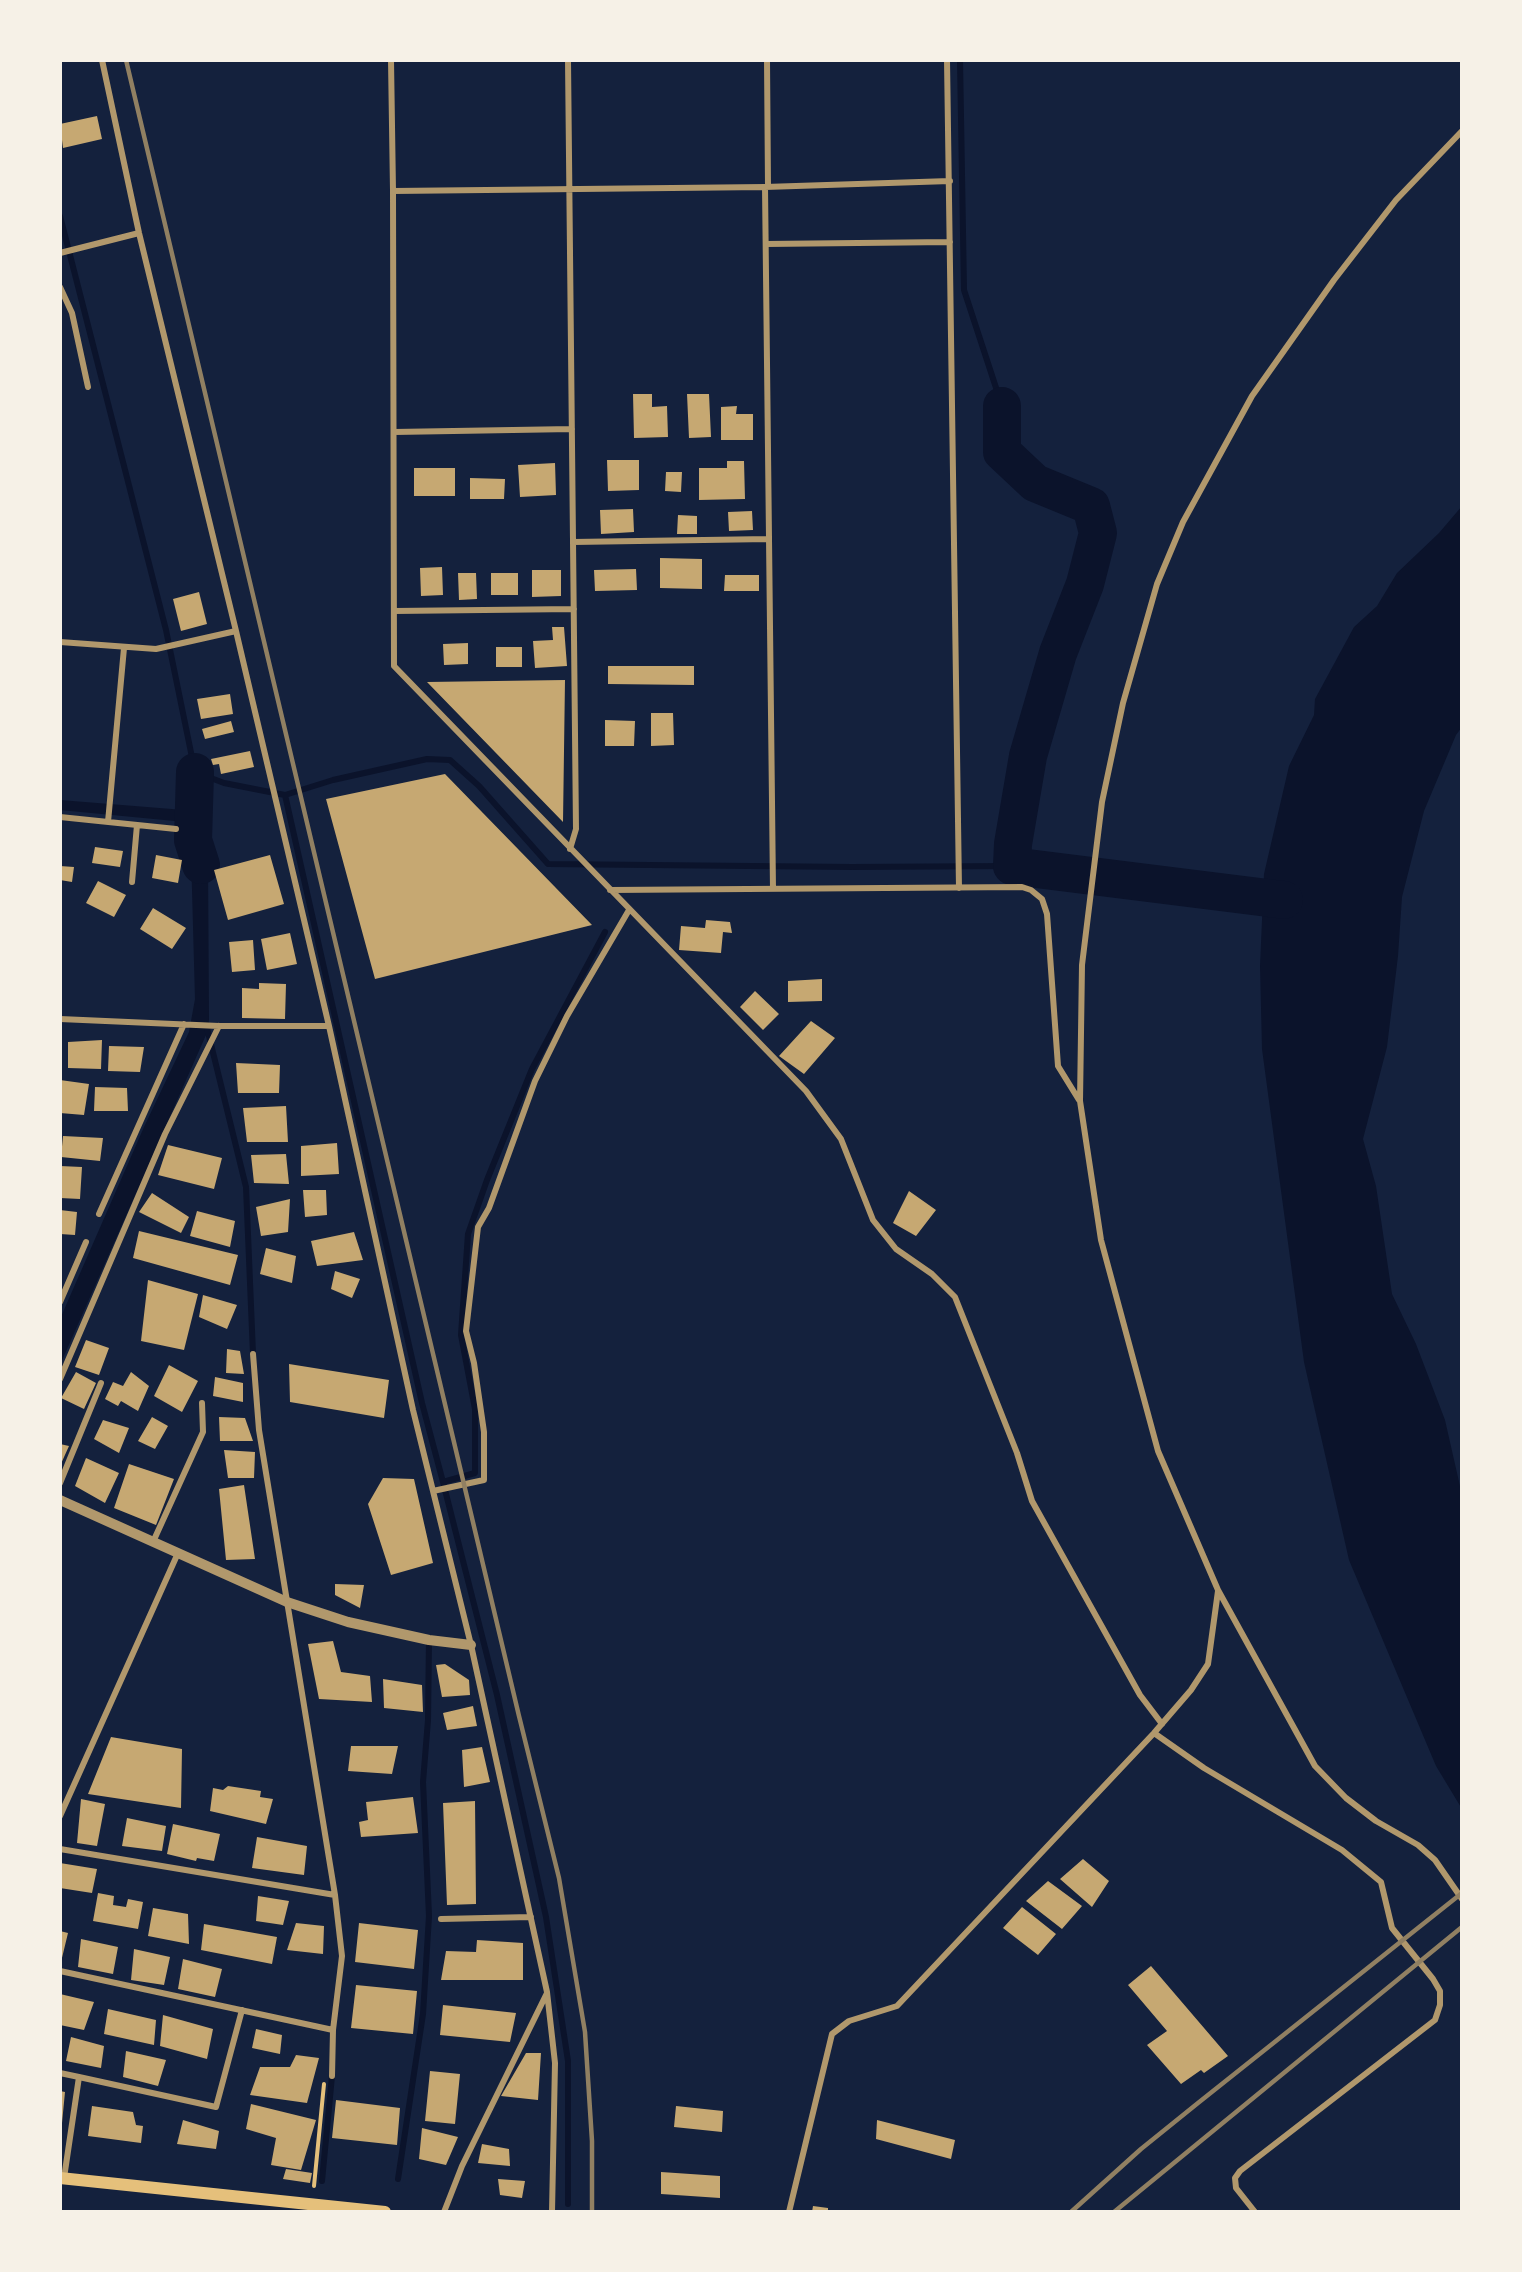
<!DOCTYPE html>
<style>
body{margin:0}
#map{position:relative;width:1522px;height:2272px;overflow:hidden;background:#14213d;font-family:Karla,sans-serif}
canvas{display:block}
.frame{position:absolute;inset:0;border:62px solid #f6f1e7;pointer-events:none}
</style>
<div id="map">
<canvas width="1522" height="2272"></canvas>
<div class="frame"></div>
</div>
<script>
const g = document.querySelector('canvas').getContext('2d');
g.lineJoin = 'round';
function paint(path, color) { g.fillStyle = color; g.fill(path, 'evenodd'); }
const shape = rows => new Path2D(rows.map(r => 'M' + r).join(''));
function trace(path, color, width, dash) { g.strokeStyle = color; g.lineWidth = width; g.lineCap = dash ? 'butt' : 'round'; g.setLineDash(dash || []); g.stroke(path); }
const water = shape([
 [1462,506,1462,727,1456,735,1424,811,1402,897,1398,956,1387,1047,1363,1139,1376,1186,1392,1294,1416,1344,1445,1420,1462,1495,1462,1809,1436,1766,1349,1560,1304,1362,1262,1049,1260,966,1264,874,1289,766,1314,715,1315,699,1354,627,1377,606,1397,573,1439,533],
 [60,800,184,810,197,817,200,851,208,862,209,1020,206,1035,60,1365,60,1319,144,1127,189,1032,195,999,191,853,185,822,60,810]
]);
const stream = shape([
 [960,60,964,290,1002,406],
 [60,216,166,630,195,772,224,783,285,795,333,780,427,759,450,760,479,786,548,864,852,867,1012,866],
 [285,795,422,1403,443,1482],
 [206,1024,246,1187,253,1354],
 [398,2179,423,2014,429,1916,423,1782,428,1720,429,1640],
 [322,2181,332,2076],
 [568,2204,568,2061,546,1917,497,1695,443,1482,475,1473,475,1409,461,1335,468,1234,487,1180,532,1069,605,932]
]);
const river = shape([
 [1002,406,1002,452,1035,483,1091,506,1098,533,1085,584,1058,653,1028,756,1013,844,1012,866,1284,900],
 [195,772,193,840,201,865]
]);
const building = shape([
 [97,116,102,139,63,148,60,124],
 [633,394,652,394,652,407,667,406,668,437,634,438],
 [687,394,709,394,711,437,689,438],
 [737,406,736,414,753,414,753,440,721,440,721,407],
 [607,460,639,460,639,490,608,491],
 [727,461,744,461,745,499,699,500,699,468,727,468],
 [555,463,556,495,520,497,518,465],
 [414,468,455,468,455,496,414,496],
 [666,472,682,472,681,492,665,491],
 [470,478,505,479,504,499,470,499],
 [633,509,634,532,601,534,600,510],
 [752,511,753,530,729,531,728,512],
 [678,515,697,516,697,534,677,534],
 [660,558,702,559,702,589,660,588],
 [442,567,443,595,421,596,420,568],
 [636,569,637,590,595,591,594,570],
 [532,570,561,570,561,596,532,597],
 [458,573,476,573,477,599,459,600],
 [491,573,518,573,518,595,491,595],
 [725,575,759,575,759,591,724,591],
 [199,592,207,624,181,631,173,599],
 [552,627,564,627,567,666,535,668,533,641,553,640],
 [468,643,468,664,444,665,443,644],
 [496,647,522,647,522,667,496,667],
 [608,666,694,666,694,685,608,684],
 [565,680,563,822,427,682],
 [230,694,233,714,201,719,197,699],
 [651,713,673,713,674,745,651,746],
 [605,720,635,721,634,746,605,746],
 [231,721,234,732,205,739,202,729],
 [250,751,254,767,221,774,219,764,213,765,211,759],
 [445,774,592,925,375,979,326,799],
 [95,847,123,851,120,867,92,863],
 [156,855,182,860,178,883,152,878],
 [270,855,284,904,228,920,214,870],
 [60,866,74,867,72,882,60,880],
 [98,881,126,895,114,917,86,903],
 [153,908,186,928,172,949,140,929],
 [706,920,730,922,732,933,723,932,721,953,679,950,681,926,705,928],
 [290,933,297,964,267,970,261,939],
 [253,940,255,970,232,972,229,942],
 [822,979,822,1001,788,1002,788,981],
 [259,983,286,984,285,1019,242,1018,242,988,259,989],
 [755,991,779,1014,763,1030,740,1007],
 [811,1021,835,1038,804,1074,779,1056],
 [102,1040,101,1069,68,1068,68,1042],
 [109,1046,144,1047,140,1072,108,1071],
 [236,1063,280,1065,279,1093,238,1093],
 [60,1080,89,1084,84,1115,60,1113],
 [95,1087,127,1088,128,1111,94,1111],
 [286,1106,288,1142,247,1142,243,1108],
 [63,1136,103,1138,100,1161,61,1157],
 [337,1143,339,1174,301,1176,301,1146],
 [168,1145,222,1158,214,1189,158,1175],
 [286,1154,289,1184,254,1183,251,1155],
 [60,1166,82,1167,80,1199,60,1198],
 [303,1190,326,1190,327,1215,305,1217],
 [909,1191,936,1210,916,1236,893,1223],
 [152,1193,189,1217,181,1233,139,1212],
 [290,1199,288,1232,261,1236,256,1207],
 [60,1210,77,1212,75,1235,60,1234],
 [197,1211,235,1221,230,1247,190,1236],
 [139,1231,238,1255,230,1285,133,1258],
 [354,1232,363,1260,317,1266,311,1241],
 [266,1248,296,1256,292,1283,260,1274],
 [335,1271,360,1279,352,1298,331,1289],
 [148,1280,198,1294,184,1350,141,1341],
 [203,1295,237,1305,227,1329,199,1317],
 [86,1340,109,1348,99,1375,75,1367],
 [227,1349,240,1351,244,1374,226,1373],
 [289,1364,389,1380,384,1418,290,1402],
 [169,1365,198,1381,182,1412,154,1396],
 [76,1372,96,1383,84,1409,61,1398],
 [131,1372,149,1386,138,1411,121,1401,118,1406,105,1399,113,1382,123,1386],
 [215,1377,243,1383,243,1402,213,1396],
 [152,1417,168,1426,155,1449,138,1441],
 [219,1417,245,1418,253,1441,220,1441],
 [103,1420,129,1428,119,1453,94,1439],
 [60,1444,69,1446,60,1466],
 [224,1450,255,1452,254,1478,228,1478],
 [86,1458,119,1473,105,1503,75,1486],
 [129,1464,174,1479,156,1525,114,1508],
 [383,1478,414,1479,433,1563,391,1575,368,1504],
 [244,1485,255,1559,226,1560,219,1489],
 [335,1584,364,1585,360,1608,335,1595],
 [333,1641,341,1672,370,1676,372,1702,319,1699,308,1644],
 [445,1664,469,1680,470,1695,442,1697,436,1665],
 [383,1679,422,1685,423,1712,384,1708],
 [473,1706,477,1726,447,1730,443,1713],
 [111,1737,182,1749,181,1808,88,1794],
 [351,1746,398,1746,392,1774,348,1771],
 [482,1747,490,1782,464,1787,462,1750],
 [228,1786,261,1791,260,1797,273,1799,266,1824,210,1811,213,1788,223,1790],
 [413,1797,418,1833,361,1837,359,1822,368,1820,366,1802],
 [81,1799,105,1804,97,1846,77,1843],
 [475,1801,476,1904,447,1905,443,1803],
 [127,1818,166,1826,162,1851,122,1846],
 [173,1824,220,1834,214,1861,197,1858,196,1861,167,1854],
 [257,1837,307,1846,304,1875,252,1868],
 [1083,1859,1109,1881,1092,1907,1060,1879],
 [60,1863,97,1869,92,1893,60,1888],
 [1048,1881,1082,1906,1062,1929,1026,1901],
 [98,1893,114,1896,113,1905,126,1907,128,1899,143,1902,138,1929,93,1921],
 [258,1896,289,1901,283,1925,256,1921],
 [1022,1907,1056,1934,1038,1955,1003,1928],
 [153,1908,188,1914,189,1944,148,1936],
 [296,1923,324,1926,323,1954,287,1950],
 [359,1923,418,1930,414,1969,355,1962],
 [204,1924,277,1937,272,1964,201,1950],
 [60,1931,68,1933,61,1962,60,1962],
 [81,1939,118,1947,113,1974,78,1967],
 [477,1940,523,1943,523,1980,441,1980,446,1951,476,1952],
 [134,1949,170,1957,164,1985,131,1980],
 [183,1959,222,1969,215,1997,178,1989],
 [1151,1966,1228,2056,1204,2073,1201,2070,1181,2084,1147,2045,1167,2031,1128,1985],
 [356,1985,417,1991,413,2034,351,2028],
 [60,1994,94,2002,84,2030,60,2025],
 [443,2005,516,2013,510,2042,440,2035],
 [108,2009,156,2020,154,2045,104,2034],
 [163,2015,213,2029,207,2059,160,2046],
 [256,2029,282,2035,280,2054,252,2048],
 [71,2037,104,2046,101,2068,66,2061],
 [126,2051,166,2060,158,2086,123,2077],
 [526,2053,541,2053,538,2100,501,2096],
 [296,2055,319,2058,307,2103,250,2095,260,2067,290,2067],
 [430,2071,460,2074,455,2124,425,2121],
 [60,2091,65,2092,62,2123,60,2122],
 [336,2100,400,2108,397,2145,332,2138],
 [251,2104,316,2120,301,2170,271,2165,276,2138,246,2129],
 [92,2106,133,2112,136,2125,143,2126,141,2143,88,2136],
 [676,2106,723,2111,722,2132,674,2127],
 [183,2120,219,2131,216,2149,177,2144],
 [877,2120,955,2140,951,2159,876,2139],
 [422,2128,458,2137,446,2165,419,2159],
 [482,2144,509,2149,510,2166,478,2163],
 [286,2169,312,2173,310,2183,283,2179],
 [661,2172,720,2176,720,2198,661,2194],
 [498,2179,525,2181,522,2198,500,2195],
 [813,2206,828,2208,828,2212,812,2212]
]);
const path = shape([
 [314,2186,324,2084]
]);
const minor = shape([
 [102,60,139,233,236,631,329,1026,413,1410,471,1645,547,1992,555,2063,552,2212],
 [391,60,393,191,394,666,806,1091,841,1139,873,1220,896,1249,932,1274,955,1297,1017,1453,1032,1501,1140,1695,1162,1724],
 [568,60,576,829,570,849],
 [767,60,768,187],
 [947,60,959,888],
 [1462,131,1396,200,1334,280,1252,396,1183,522,1157,584,1123,703,1102,802,1082,965,1080,1101,1101,1240,1158,1451,1218,1590,1315,1766,1346,1798,1376,1821,1418,1845,1435,1860,1462,1899],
 [765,187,773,889],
 [393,191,765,187,950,181],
 [766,244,950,242],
 [60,253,139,233],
 [60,287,72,313,88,387],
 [394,432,572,429],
 [573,542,769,539],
 [394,611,574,609],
 [60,642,156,649,236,631],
 [60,817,176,829],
 [108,822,124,648],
 [132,882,137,825],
 [610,890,1022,887,1031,890,1042,899,1047,914,1058,1066,1079,1100],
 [60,1019,219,1026,329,1026],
 [99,1214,184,1024],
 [60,1302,86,1242],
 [60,1379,165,1134,219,1026],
 [60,1483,101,1383],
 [433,1491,484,1480,484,1432,474,1363,466,1331,478,1227,489,1208,535,1081,567,1016,629,910],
 [153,1542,203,1432,202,1403],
 [1154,1733,1204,1768,1342,1850,1381,1882,1392,1928,1433,1979,1440,1991,1440,2005,1435,2020,1240,2171,1235,2178,1236,2188,1255,2212],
 [60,1816,178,1553],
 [60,1849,335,1895],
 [441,1919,531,1917],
 [60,1971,333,2030,342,1956,335,1895,259,1430,253,1354],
 [60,2073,79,2077,64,2178],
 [332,2076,333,2030],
 [79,2077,216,2107,242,2010],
 [444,2212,462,2166,547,1993],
 [789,2212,832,2034,849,2021,897,2006,1154,1733,1191,1690,1208,1664,1218,1591]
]);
const tertiary = shape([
 [60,1500,287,1602,348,1622,429,1640,471,1645]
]);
const secondary = shape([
 [60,2178,385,2212]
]);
const rail = shape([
 [126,60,519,1716,559,1878,585,2032,592,2141,592,2212],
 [1071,2212,1141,2149,1198,2103,1462,1893],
 [1114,2212,1462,1927]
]);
paint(water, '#0b132b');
trace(stream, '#0b132b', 6);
trace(river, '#0b132b', 38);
paint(building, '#c6a872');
trace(path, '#e5c07b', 4);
trace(minor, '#b1986c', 6);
trace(tertiary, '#b1986c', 10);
trace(secondary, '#e5c07b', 12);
trace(rail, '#918062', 4.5);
</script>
